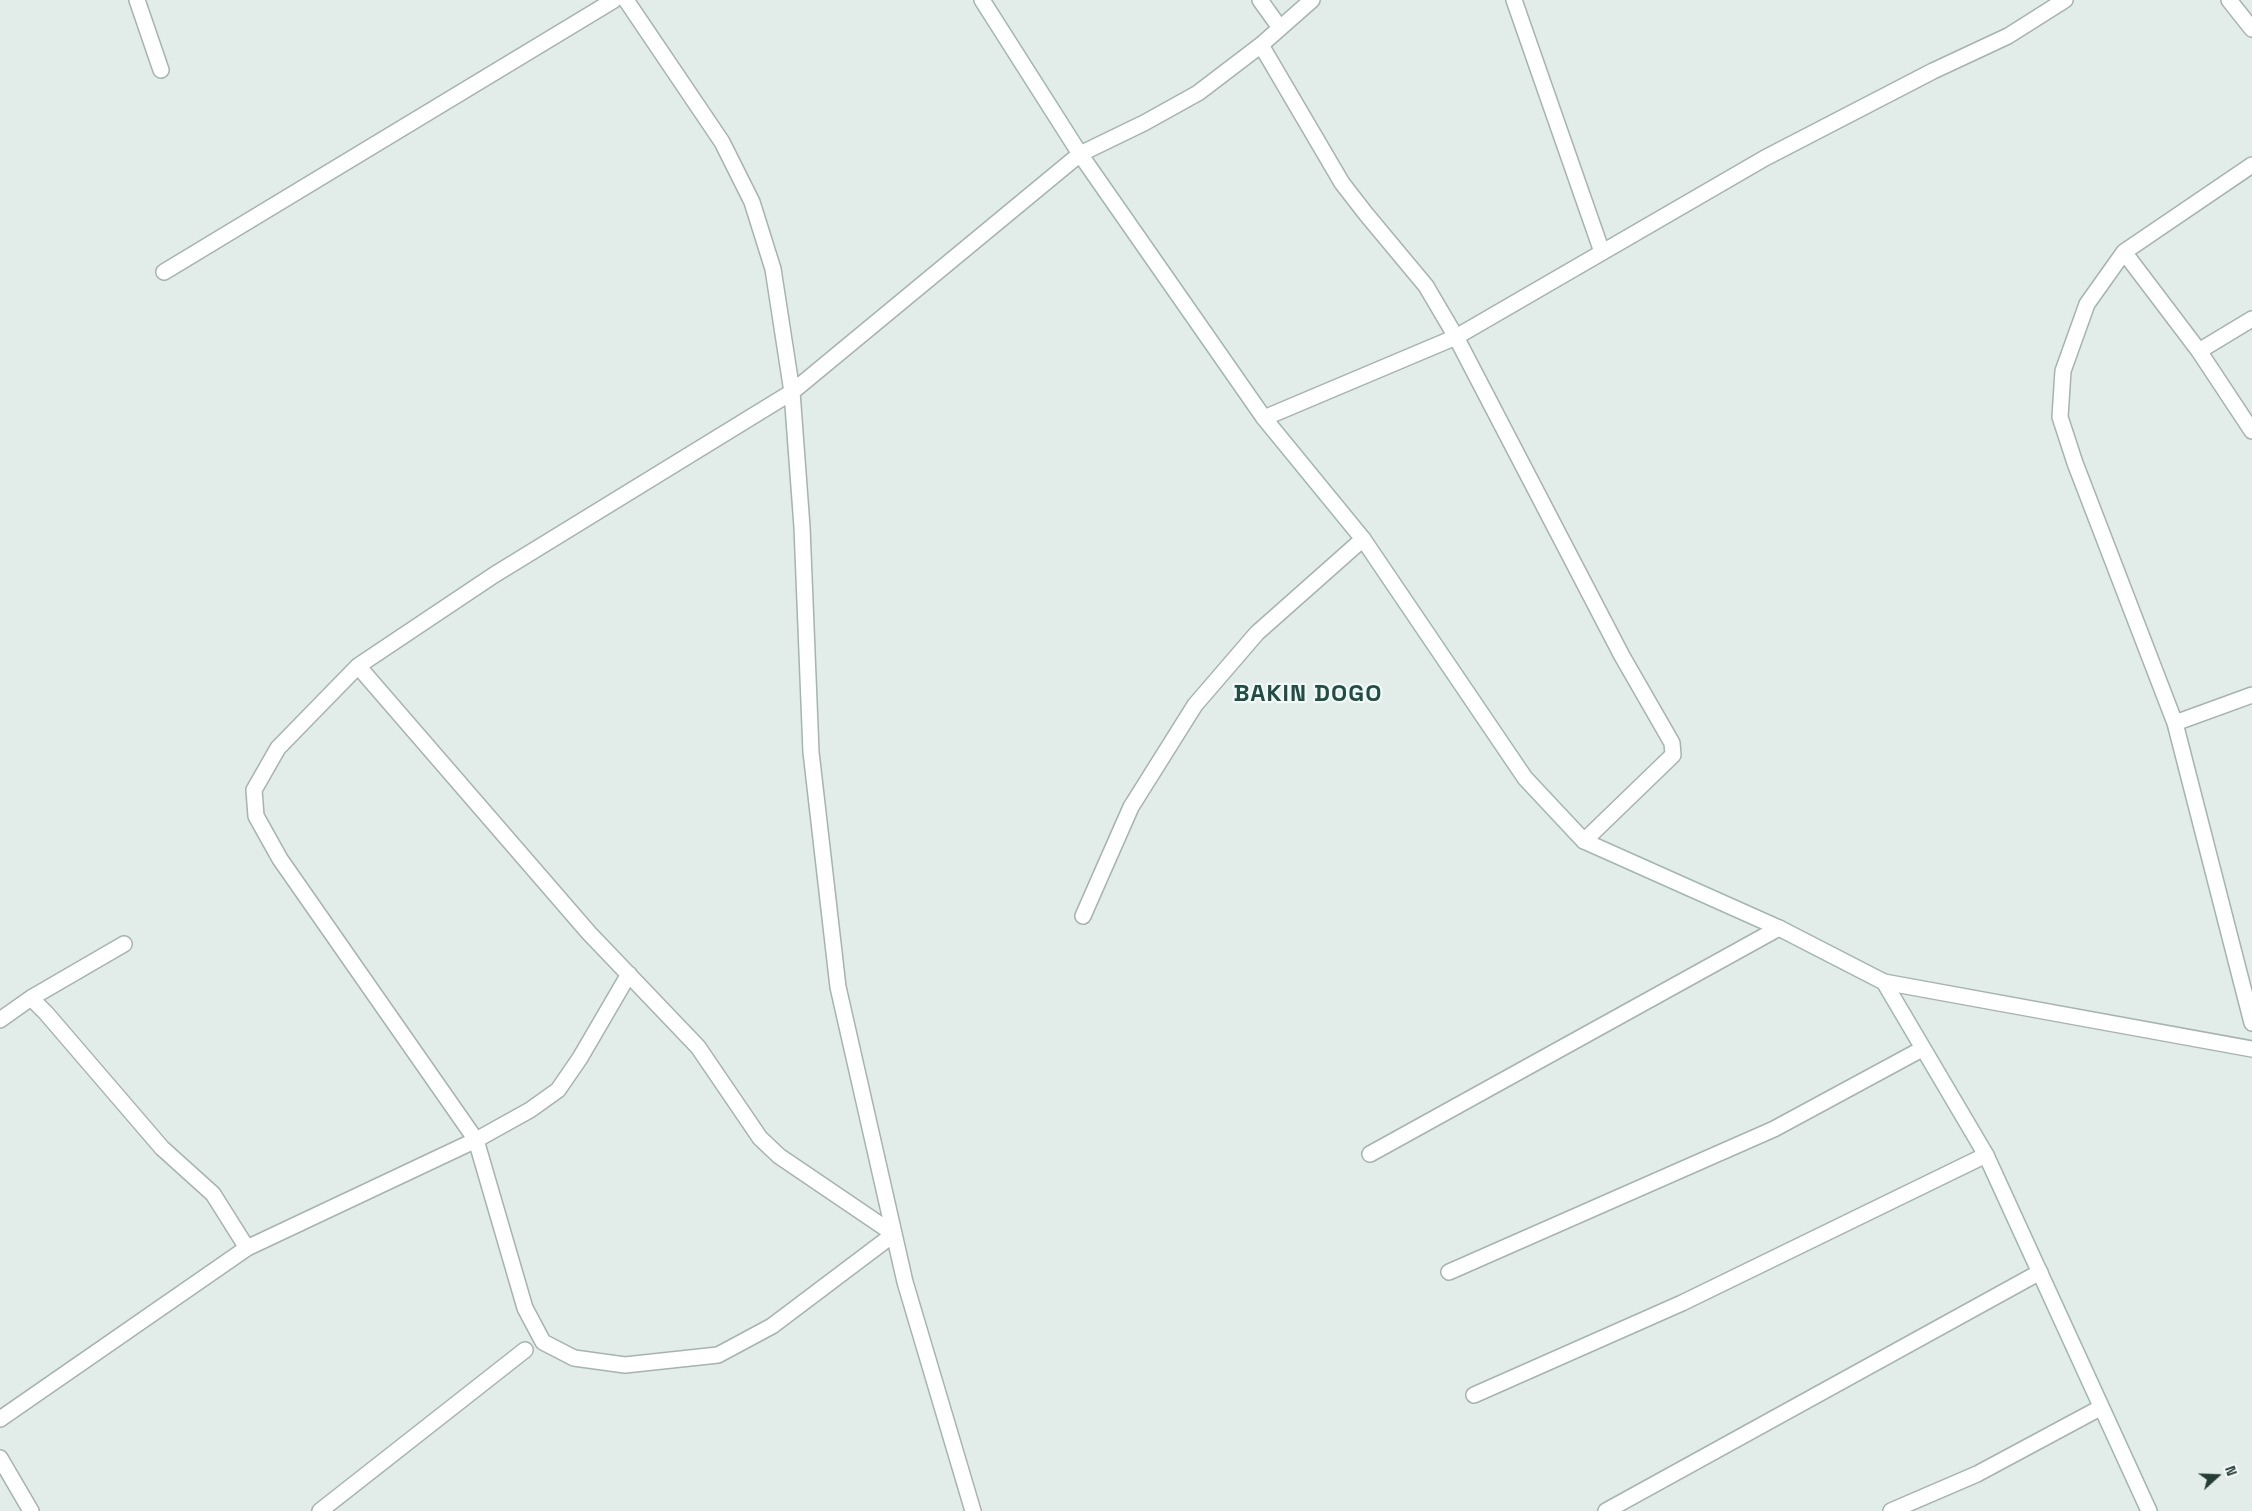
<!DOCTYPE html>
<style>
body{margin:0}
#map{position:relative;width:2252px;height:1511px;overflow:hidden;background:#e2ece8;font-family:"Space Grotesk",sans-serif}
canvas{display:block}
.north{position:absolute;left:2192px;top:1451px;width:50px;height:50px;-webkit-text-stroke:4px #f3f8f6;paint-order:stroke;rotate:70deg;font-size:14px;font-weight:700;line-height:20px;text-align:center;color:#233d37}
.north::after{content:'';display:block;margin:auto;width:18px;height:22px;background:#233d37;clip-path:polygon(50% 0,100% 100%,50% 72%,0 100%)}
</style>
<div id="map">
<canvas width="2252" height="1511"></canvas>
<div class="north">N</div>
</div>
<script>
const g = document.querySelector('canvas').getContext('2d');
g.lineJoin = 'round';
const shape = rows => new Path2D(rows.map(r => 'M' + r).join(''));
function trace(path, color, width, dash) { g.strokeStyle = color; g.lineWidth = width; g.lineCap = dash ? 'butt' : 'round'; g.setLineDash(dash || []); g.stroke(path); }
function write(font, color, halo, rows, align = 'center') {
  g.font = font + ' "Space Grotesk",sans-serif'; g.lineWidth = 4.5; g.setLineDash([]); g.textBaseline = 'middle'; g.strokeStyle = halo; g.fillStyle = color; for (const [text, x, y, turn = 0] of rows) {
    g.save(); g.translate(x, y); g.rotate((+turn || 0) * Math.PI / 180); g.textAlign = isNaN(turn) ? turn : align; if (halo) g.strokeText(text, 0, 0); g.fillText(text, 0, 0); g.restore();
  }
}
const street = shape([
 [137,0,161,70],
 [626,0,722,142,752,202,773,269,792,392,802,527,811,752,838,987,905,1282,973,1511],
 [1260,0,1280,28],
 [1514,0,1602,252],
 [2229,0,2252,29],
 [1261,45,1342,183,1366,214,1426,286,1456,337,1622,656,1672,743,1673,755,1584,841],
 [2252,165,2124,252,2087,304,2063,371,2060,417,2075,463,2175,723,2252,1023],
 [2124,252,2199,351,2252,431],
 [164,272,614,0],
 [2199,351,2252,319],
 [1264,418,1456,337,1765,158,1933,71,2008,36,2065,0],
 [358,666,589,933,698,1047,760,1138,779,1156,894,1234,772,1326,718,1355,625,1365,574,1358,543,1342,525,1308,476,1140,280,859,256,816,254,790,278,748,358,666,494,575,792,392,1080,154,1144,123,1198,93,1261,45,1312,0],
 [2175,723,2252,695],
 [1083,916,1131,807,1195,705,1257,633,1363,539],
 [1884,982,2252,1049],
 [31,998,46,1013,162,1148,213,1194,247,1248],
 [0,1020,31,998,124,944],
 [1370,1154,1779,928],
 [1449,1272,1774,1129,1922,1049],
 [1474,1395,1682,1303,1986,1155],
 [0,1419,247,1248,476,1140,530,1110,558,1090,580,1058,629,974],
 [0,1458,31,1511],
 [320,1511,525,1350],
 [1606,1511,2040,1272],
 [1891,1511,1977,1474,2100,1408]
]);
const secondary = shape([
 [982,0,1080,154,1264,418,1363,539,1525,778,1584,841,1779,928,1884,982,1986,1155,2149,1511]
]);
const districtNames = [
 ["BAKIN DOGO",1308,694]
];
trace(street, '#a5b4af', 18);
trace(secondary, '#a1b7b1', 18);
trace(street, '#fff', 15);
trace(secondary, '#fff', 15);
g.letterSpacing = '1px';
write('bold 24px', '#1f4e45', '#f3f8f6', districtNames);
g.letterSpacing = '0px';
</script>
